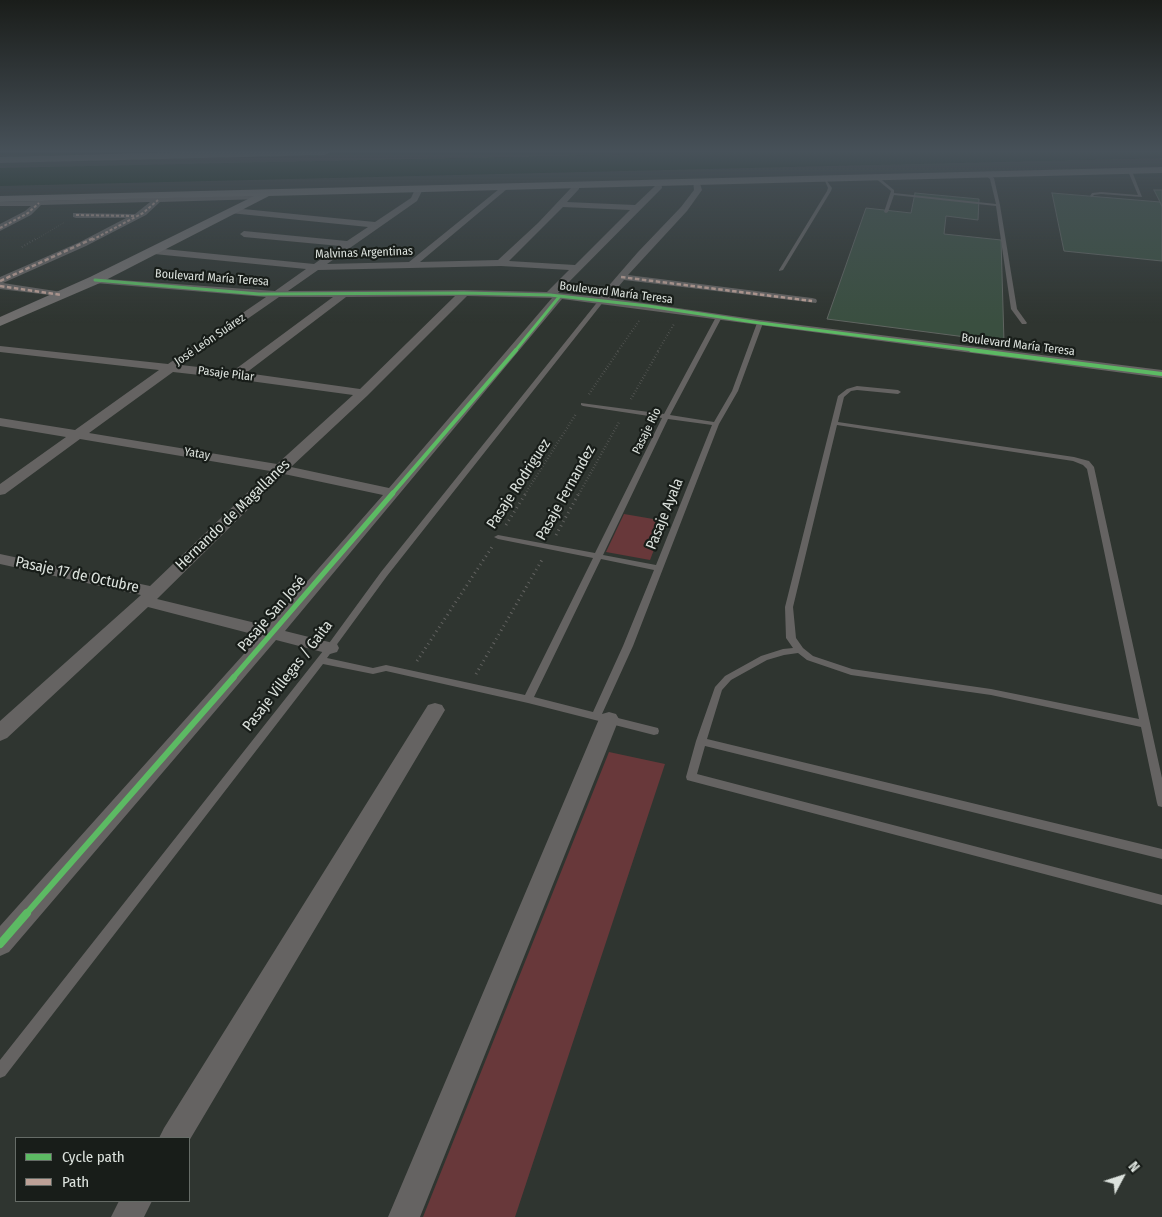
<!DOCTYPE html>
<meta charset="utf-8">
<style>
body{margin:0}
#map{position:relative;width:1162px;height:1217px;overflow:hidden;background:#2f3530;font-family:"Fira Sans Condensed",sans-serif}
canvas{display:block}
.legend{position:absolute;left:15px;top:1137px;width:175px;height:65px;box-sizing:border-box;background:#181d19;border:1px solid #666c67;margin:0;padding:6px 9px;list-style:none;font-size:15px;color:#dce2dd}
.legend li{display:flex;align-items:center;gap:10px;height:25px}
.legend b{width:25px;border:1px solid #666c67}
.north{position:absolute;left:1097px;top:1152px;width:50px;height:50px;-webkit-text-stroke:4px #181d19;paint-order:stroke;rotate:50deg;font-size:14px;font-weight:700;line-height:20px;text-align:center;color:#dce2dd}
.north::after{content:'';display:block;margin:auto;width:18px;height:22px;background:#dce2dd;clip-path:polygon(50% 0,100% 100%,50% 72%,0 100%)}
</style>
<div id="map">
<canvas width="1162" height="1217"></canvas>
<ul class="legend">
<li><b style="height:6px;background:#5cba63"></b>Cycle path</li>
<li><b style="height:6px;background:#bda197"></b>Path</li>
</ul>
<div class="north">N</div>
</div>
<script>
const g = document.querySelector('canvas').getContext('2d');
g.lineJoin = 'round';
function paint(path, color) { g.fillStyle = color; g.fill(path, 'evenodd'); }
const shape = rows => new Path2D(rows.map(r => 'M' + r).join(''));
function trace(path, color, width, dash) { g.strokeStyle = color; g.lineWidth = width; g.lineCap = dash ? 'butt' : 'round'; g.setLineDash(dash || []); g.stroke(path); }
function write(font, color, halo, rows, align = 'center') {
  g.font = font + ' "Fira Sans Condensed",sans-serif'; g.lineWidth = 4.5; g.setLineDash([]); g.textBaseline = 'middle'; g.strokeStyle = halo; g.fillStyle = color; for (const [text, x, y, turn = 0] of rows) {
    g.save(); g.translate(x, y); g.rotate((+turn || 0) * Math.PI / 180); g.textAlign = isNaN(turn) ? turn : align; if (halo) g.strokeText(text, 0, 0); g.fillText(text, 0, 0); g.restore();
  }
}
const green = shape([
 [624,514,665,521,650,560,606,552],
 [609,752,665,764,515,1217,423,1217]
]);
const water = shape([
 [746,152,1162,152,1162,158,0,186,0,168]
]);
const building = shape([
 [1154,190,1162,190,1162,206,1154,190],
 [915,193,979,199,978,220,946,216,944,234,1001,240,1004,342,827,319,866,208,911,213,915,193],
 [1052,193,1160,202,1162,207,1162,261,1064,251,1052,193]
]);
const pathFar3 = shape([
 [35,240,65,222]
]);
const pathFar2 = shape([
 [22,247,37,238],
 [618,351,639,321],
 [658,351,674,324]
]);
const pathFar1 = shape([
 [589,394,619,350],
 [631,399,659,350],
 [525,494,576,414],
 [579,494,619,422]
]);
const path = shape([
 [506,525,526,493],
 [556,535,579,493],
 [417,661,492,547],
 [476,674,543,558]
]);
const lane = shape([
 [1130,170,1132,171,1142,197,1101,194,1094,195,1092,197,1090,196,1092,193,1101,192,1138,195,1128,171,1130,170],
 [985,173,987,173,994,178,1000,205,1017,309,1027,323,1026,324,1022,324,1011,309,996,206,894,195,888,212,886,213,884,212,891,191,874,177,877,176,894,190,894,193,996,204,990,179,985,175,985,173],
 [825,181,827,181,832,188,831,191,783,270,779,271,779,270,827,191,828,188,825,181],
 [599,300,604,301,387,576,327,658,373,668,386,665,525,695,593,558,498,539,494,537,498,535,595,553,662,418,583,406,581,405,581,403,664,414,716,317,719,315,722,317,670,415,714,422,732,391,757,323,762,322,763,323,738,391,719,424,633,646,602,714,658,728,659,731,658,734,654,735,528,703,386,671,373,674,323,664,5,1076,0,1078,0,1060,327,646,381,572,599,300],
 [668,419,712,425,656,565,603,555,668,419],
 [601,559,654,570,623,646,593,712,534,697,601,559],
 [857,386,898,390,901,392,898,394,857,390,851,391,844,397,838,422,1074,457,1089,461,1094,467,1162,778,1162,807,1158,806,1157,803,1141,727,991,695,851,675,807,660,798,653,784,655,767,660,731,680,722,690,707,739,1162,849,1162,859,705,746,697,774,1162,895,1162,905,687,780,686,777,696,741,715,687,725,676,761,656,783,649,793,648,786,638,785,607,838,396,847,389,857,386],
 [837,425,1073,461,1083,465,1087,469,1139,719,991,689,852,669,813,656,803,648,796,638,793,607,837,425]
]);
const street = shape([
 [693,180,699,180,702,190,687,211,628,275,812,298,816,299,817,301,816,303,624,280,609,298,760,320,1162,370,1162,378,562,299,285,631,337,644,339,648,337,652,330,654,276,640,9,952,0,956,0,926,260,636,148,607,7,738,0,741,0,721,141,595,0,564,0,554,150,586,270,471,80,439,5,494,0,495,0,484,66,437,0,426,0,418,75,430,159,370,0,352,0,346,168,364,266,297,95,283,91,282,91,278,275,291,306,269,154,254,149,251,154,248,314,264,340,246,244,237,240,234,244,231,347,241,368,227,230,213,229,211,233,208,375,222,411,198,416,187,422,187,423,189,417,201,327,264,409,262,504,185,508,187,507,189,420,262,498,260,538,223,571,188,573,183,579,183,579,189,567,202,635,205,655,186,655,181,661,181,662,188,558,293,599,297,638,252,681,207,694,190,693,180],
 [563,207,630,210,575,265,509,261,563,207],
 [501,266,569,270,547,292,464,290,288,291,318,270,501,266],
 [455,296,360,389,246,373,346,297,455,296],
 [467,296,552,298,389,488,291,467,367,396,467,296],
 [279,297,333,297,233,371,181,365,279,297],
 [173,372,235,379,353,395,277,464,89,433,173,372],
 [284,474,383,495,268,626,157,599,284,474],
 [259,195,263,197,262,199,160,202,146,215,86,246,3,283,62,292,67,295,66,297,0,289,0,277,80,242,126,218,76,218,73,217,73,213,135,214,150,202,41,205,31,215,0,231,0,224,25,211,31,206,0,206,0,202,259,195],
 [435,703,442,705,445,710,189,1141,189,1138,159,1138,164,1128,428,705,435,703],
 [609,712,616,714,619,719,420,1217,388,1217,599,719,602,714,609,712],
 [119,1201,152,1201,144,1217,111,1217,119,1201]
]);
const secondary = shape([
 [1162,167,1162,173,269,196,100,283,0,326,0,317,90,277,254,196,0,202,0,196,1162,167]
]);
const primary = shape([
 [184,152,330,152,325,155,0,163,0,157,184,152]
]);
const quietFar1 = shape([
 [76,215,135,216],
 [0,228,28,213,39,203],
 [92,240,143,213,158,200]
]);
const quiet = shape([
 [621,277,812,301],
 [0,281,94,238],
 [0,286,62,295]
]);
const cyclewayFar4 = shape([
 [95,280,259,294,464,293,550,295,648,306,760,323,981,351],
 [515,351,559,297]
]);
const cyclewayFar3 = shape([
 [971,350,1162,374],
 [392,494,516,350]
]);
const cyclewayFar2 = shape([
 [233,678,393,493]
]);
const cyclewayFar1 = shape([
 [26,914,234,677]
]);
const cycleway = shape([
 [0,944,27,913]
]);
const farStreetnames = [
 ["Malvinas Argentinas",364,253,-2],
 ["Boulevard María Teresa",212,278,4],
 ["Boulevard María Teresa",616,293,7],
 ["José León Suárez",210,340,-34],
 ["Boulevard María Teresa",1018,345,7],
 ["Pasaje Pilar",226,374,7],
 ["Pasaje Rio",647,431,-64],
 ["Yatay",197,454,9]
];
const streetNames = [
 ["Pasaje Rodriguez",519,484,-57],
 ["Pasaje Fernandez",566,493,-61],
 ["Pasaje Ayala",665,514,-68],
 ["Hernando de Magallanes",233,515,-44],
 ["Pasaje 17 de Octubre",77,575,12],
 ["Pasaje San José",272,614,-49],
 ["Pasaje Villegas / Gaita",288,676,-52]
];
paint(green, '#68383a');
paint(water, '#09220f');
paint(building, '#3a4f40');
trace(building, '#606561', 1);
trace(pathFar3, '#626260', 1, [0.5, 2]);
trace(pathFar2, '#626260', 2, [0.5, 2.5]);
trace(pathFar1, '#626260', 2.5, [0.5, 2.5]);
trace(path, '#626260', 3, [1, 4]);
paint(lane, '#656362');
paint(street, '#656362');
paint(secondary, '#706e6d');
paint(primary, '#6d6c6b');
trace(quietFar1, '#bda197', 2, [3, 2]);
trace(quiet, '#bda197', 2.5, [4.5, 2.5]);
trace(cyclewayFar4, '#5cba63', 3);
trace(cyclewayFar3, '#5cba63', 4);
trace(cyclewayFar2, '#5cba63', 5);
trace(cyclewayFar1, '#5cba63', 6);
trace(cycleway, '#5cba63', 8);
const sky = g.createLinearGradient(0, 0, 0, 323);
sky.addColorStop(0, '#1a1d1a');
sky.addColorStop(0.47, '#475159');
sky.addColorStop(1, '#47515900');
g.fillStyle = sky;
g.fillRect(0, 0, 1162, 323);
write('12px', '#dce2dd', '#181d19', farStreetnames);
write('15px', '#dce2dd', '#181d19', streetNames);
</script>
